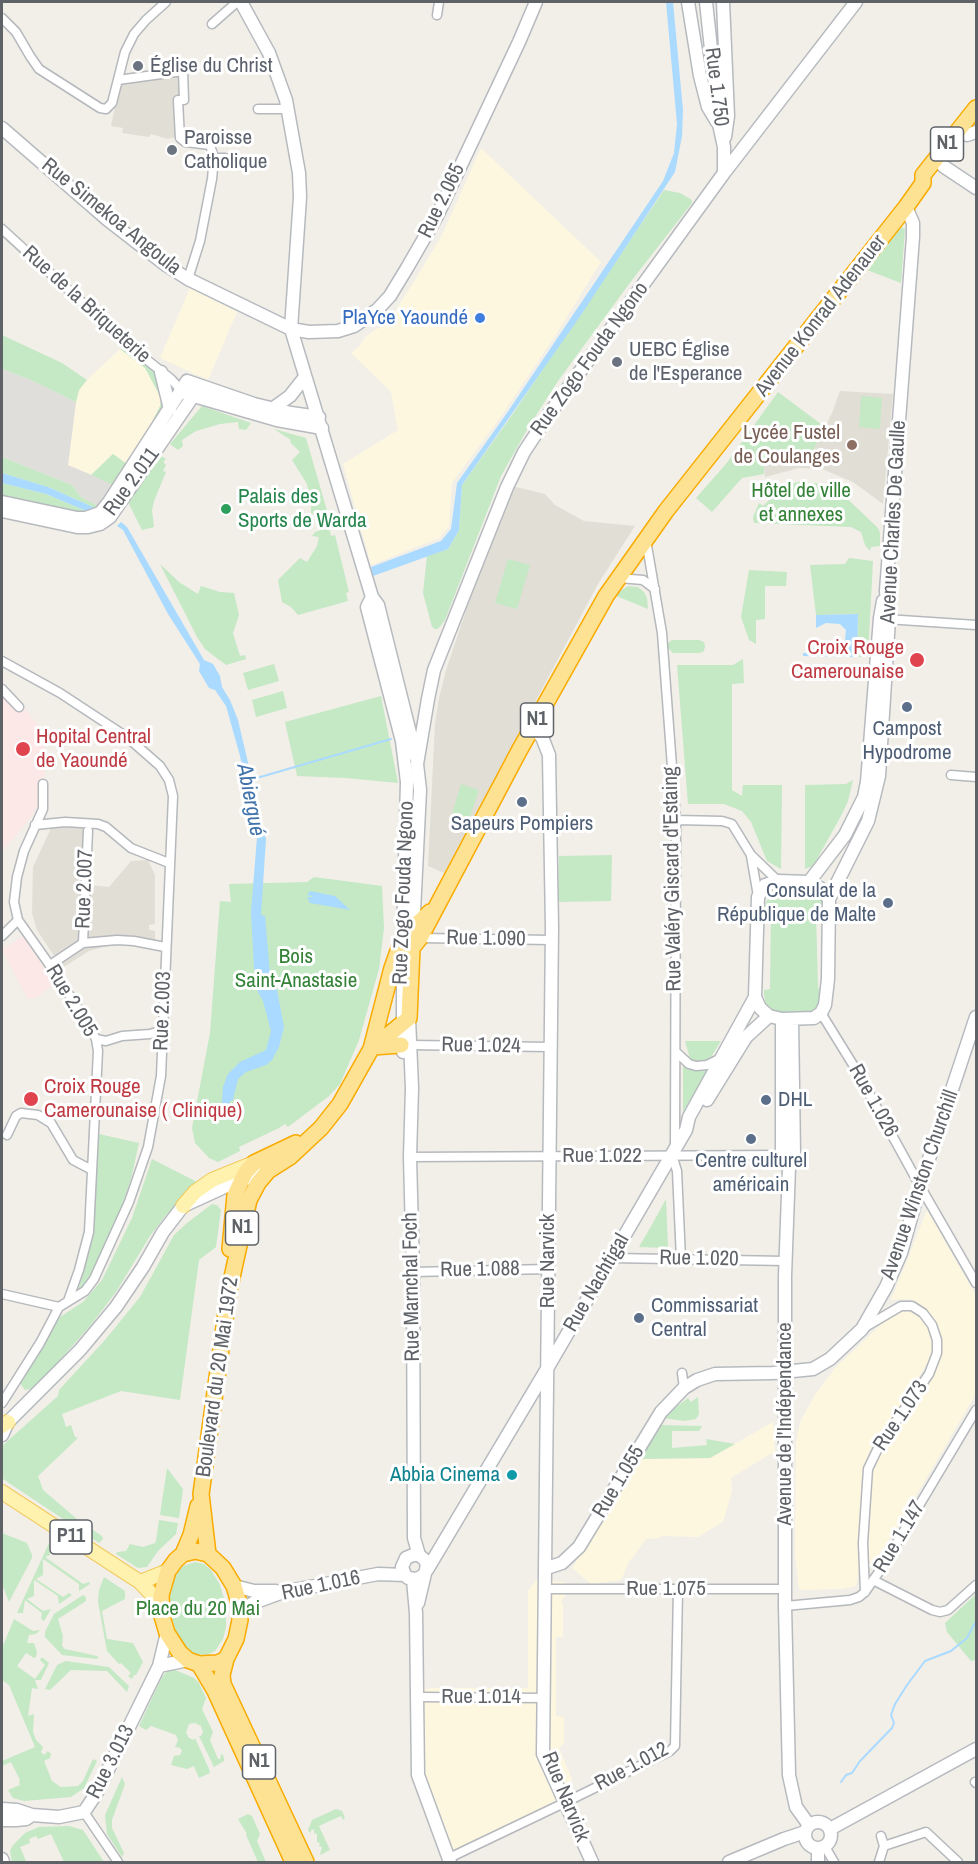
<!DOCTYPE html>
<meta charset="utf-8">
<style>
body{margin:0}
#map{position:relative;width:978px;height:1864px;overflow:hidden;background:#f1efe8;font-family:"Archivo Narrow",sans-serif}
canvas{display:block}
.frame{position:absolute;inset:0;border:3px solid #5f6368;pointer-events:none}
</style>
<div id="map">
<canvas width="978" height="1864"></canvas>
<div class="frame"></div>
</div>
<script>
const g = document.querySelector('canvas').getContext('2d');
g.lineJoin = 'round';
function paint(path, color) { g.fillStyle = color; g.fill(path, 'evenodd'); }
const shape = rows => new Path2D(rows.map(r => 'M' + r).join(''));
function trace(path, color, width, dash) { g.strokeStyle = color; g.lineWidth = width; g.lineCap = dash ? 'butt' : 'round'; g.setLineDash(dash || []); g.stroke(path); }
function write(font, color, halo, rows, align = 'center') {
  g.font = font + ' "Archivo Narrow",sans-serif'; g.lineWidth = 6; g.setLineDash([]); g.textBaseline = 'middle'; g.strokeStyle = halo; g.fillStyle = color; for (const [text, x, y, turn = 0] of rows) {
    g.save(); g.translate(x, y); g.rotate((+turn || 0) * Math.PI / 180); g.textAlign = isNaN(turn) ? turn : align; if (halo) g.strokeText(text, 0, 0); g.fillText(text, 0, 0); g.restore();
  }
}
const commercial = shape([
 [481,148,601,262,553,339,502,415,452,483,449,526,439,538,371,565,343,464,398,430,391,392,351,353,360,346,365,337,389,321,418,275,441,237],
 [190,288,237,312,208,380,160,358],
 [120,349,145,368,161,398,160,406,139,448,128,465,113,454,91,475,68,466,76,402,79,390,87,380],
 [927,1210,976,1296,976,1394,892,1536,870,1567,869,1566,868,1559,870,1503,872,1474,876,1458,940,1355,941,1339,938,1326,930,1313,921,1305,910,1299,891,1300],
 [902,1309,911,1310,921,1315,931,1331,933,1354,902,1404,874,1441,867,1457,861,1484,863,1533,862,1555,856,1586,842,1589,799,1590,795,1554,796,1443,800,1422,815,1395,835,1368,889,1317],
 [773,1422,775,1454,770,1454,731,1478,732,1491,723,1522,698,1537,661,1536,661,1538,646,1539,629,1562,621,1580,591,1584,572,1568,641,1459,710,1458],
 [536,1580,564,1582,565,1596,561,1602,563,1603,563,1637,556,1637,556,1716,564,1717,564,1743,559,1748,572,1779,566,1798,561,1809,445,1862,423,1811,417,1780,411,1693,431,1688,528,1688,528,1591]
]);
const industrial = shape([
 [2,369,31,380,76,402,68,465,113,484,113,489,100,507,81,497,72,485,2,457]
]);
const education = shape([
 [181,74,184,98,176,99,179,136,168,139,151,134,149,137,122,133,123,128,111,126,121,80],
 [840,391,893,394,883,504,853,482,822,469,799,468,765,477,764,466,811,454,832,413],
 [512,486,545,494,555,505,584,521,635,526,598,584,444,873,428,866,435,724,439,698,446,670,480,569],
 [74,825,93,829,89,885,109,887,131,861,148,860,155,875,155,924,149,925,149,930,155,931,155,944,122,942,89,951,62,968,37,930,32,913,33,867,52,826]
]);
const medical = shape([
 [2,680,42,730,46,768,35,812,2,852],
 [23,936,54,984,34,999,27,998,2,950]
]);
const green = shape([
 [664,190,680,193,692,200,692,203,629,284,558,381,528,428,501,476,445,620,438,629,435,629,432,627,423,593,427,556,448,549,459,530,462,485,512,415],
 [901,227,905,229,901,283,867,270],
 [2,335,62,363,87,380,79,390,76,402,31,380,2,369],
 [132,348,181,390,102,511,48,487,2,473,2,457,72,485,81,497,100,507,113,489,113,485,91,475,113,454,127,464,139,448,160,406,161,398,145,368,120,349],
 [778,392,825,427,811,454,764,466,764,474,742,478,712,512,696,498,726,464],
 [861,396,882,398,880,429,859,427],
 [202,406,251,423,246,430,239,429,238,422,220,424,196,431,182,440,183,446,178,450,170,444],
 [274,429,306,438,328,514,318,516,311,513,311,501,307,484,292,460,300,452,290,442,291,440],
 [161,456,166,459,163,462,166,465,163,471,166,472,154,501,152,510,154,527,142,530,128,502],
 [799,482,825,484,837,489,878,528,880,533,880,546,871,547,870,551,865,545,861,532,851,527,754,523,753,517,759,503,763,506,784,485],
 [2,483,46,494,96,515,2,502],
 [329,527,331,536,335,535,349,592,346,593,348,601,298,615,291,607,282,602,278,580,300,558,307,562,317,546,319,537,312,536,315,532],
 [849,558,873,561,868,657,857,657,858,614,816,615,810,565,845,564],
 [508,559,530,565,517,609,495,603],
 [160,564,179,582,198,594,201,586,220,592,234,593,239,615,233,633,240,656,245,655,246,659,226,665,205,649,197,637],
 [749,570,787,572,786,586,765,586,765,619,756,620,756,644,749,640,741,617],
 [628,586,638,587,644,592,647,598,648,609,614,595],
 [672,640,699,640,704,642,705,646,704,651,700,653,673,653,667,647,668,643],
 [743,659,744,683,732,684,732,790,742,796,743,785,782,785,781,869,767,861,751,822,742,811,724,804,688,804,677,665,733,665],
 [274,664,279,681,248,690,243,673],
 [283,691,287,708,256,717,252,700],
 [381,696,398,783,346,778,297,776,285,722],
 [853,780,848,801,841,816,813,866,805,869,805,785,846,784],
 [461,784,479,790,468,823,451,817],
 [612,855,611,901,558,902,559,856],
 [314,877,382,886,384,928,379,969,359,1040,340,1084,329,1096,288,1127,285,1124,279,1128,239,1147,240,1151,218,1162,209,1158,195,1143,192,1128,210,1033,220,901,231,902,229,884,307,882],
 [781,889,811,889,818,892,822,903,823,911,816,912,818,988,822,989,820,1005,811,1012,779,1013,773,1010,766,1004,764,995,764,990,770,989,771,912,765,912,765,905,771,892],
 [685,1041,721,1041,711,1057,701,1062,694,1062,690,1059],
 [683,1063,694,1071,702,1071,710,1067,683,1112],
 [99,1134,139,1143,131,1179,114,1229,90,1276,84,1287,78,1291,93,1238],
 [152,1159,199,1183,166,1215,150,1236,116,1292,90,1326,35,1388,25,1390,20,1383,60,1317,83,1302,102,1280,132,1218],
 [666,1199,668,1248,639,1247,654,1221],
 [212,1204,217,1205,221,1210,216,1247,199,1260,180,1400,121,1391,62,1414,66,1427,71,1425,75,1437,78,1438,38,1476,43,1490,77,1519,102,1536,103,1539,99,1543,3,1479,2,1476,2,1446,58,1396,59,1390,105,1340,140,1297,174,1235,187,1223],
 [698,1397,699,1414,696,1419,684,1421,664,1418,668,1413,688,1398,691,1402],
 [660,1425,702,1426,699,1431,672,1431,672,1448,707,1445,706,1439,735,1444,710,1458,641,1459],
 [167,1468,183,1489,179,1518,160,1515],
 [159,1520,178,1523,176,1534,158,1551,147,1567,138,1568,116,1554,117,1552,126,1551,130,1544,143,1547,155,1543,156,1541],
 [2,1533,27,1543,32,1555,32,1558,9,1602,2,1584],
 [49,1543,50,1555,45,1557,83,1584,89,1582,90,1584,79,1591,79,1584,43,1559,43,1575,36,1579,63,1597,69,1593,72,1595,59,1604,58,1596,34,1580,34,1596,27,1599,43,1611,51,1609,44,1621,41,1619,42,1613,25,1600,23,1613,17,1613],
 [195,1562,204,1564,211,1570,220,1585,226,1605,226,1627,223,1639,215,1651,207,1655,194,1654,185,1646,175,1630,170,1607,170,1594,175,1575,183,1566],
 [104,1577,125,1591,125,1599,102,1611,107,1639,133,1643,143,1662,136,1675,134,1675,132,1679,128,1676,131,1673,121,1663,119,1664,107,1651,98,1602,99,1590],
 [976,1594,976,1660,971,1661,947,1632,945,1623],
 [83,1595,86,1597,86,1601,58,1619,63,1636,62,1646,65,1649,97,1656,98,1657,97,1659,62,1655,45,1637,45,1632,54,1614],
 [14,1619,33,1631,40,1630,36,1634,29,1635,27,1643,34,1643,37,1652,36,1657,34,1658,26,1653,17,1666,35,1679,45,1665,40,1660,42,1657,49,1663,41,1680,35,1680,38,1689,32,1688,28,1716,34,1714,33,1732,36,1740,43,1747,41,1752,44,1755,48,1751,51,1754,50,1758,44,1761,52,1781,61,1787,78,1786,83,1781,93,1759,97,1761,84,1788,71,1797,24,1801,13,1798,8,1790,20,1785,19,1781,20,1780,11,1762,2,1766,2,1761,35,1747,9,1685,2,1680,2,1648],
 [66,1661,109,1667,129,1686,127,1692,107,1671,71,1670,50,1690,45,1689,57,1665],
 [168,1670,175,1670,194,1678,199,1683,206,1698,202,1709,213,1732,210,1740,218,1759,220,1759,222,1753,224,1758,224,1761,214,1767,199,1736,201,1736,203,1732,201,1726,195,1723,189,1724,186,1733,189,1738,194,1740,195,1738,209,1769,210,1773,199,1778,194,1766,187,1769,171,1765,174,1756,180,1755,182,1751,180,1748,175,1747,178,1740,176,1735,151,1726,146,1730,139,1726,162,1677],
 [122,1777,125,1784,112,1820,112,1828,124,1853,122,1857,107,1834,105,1815],
 [336,1809,342,1811,345,1818,343,1820,341,1816,319,1826,330,1850,320,1855,322,1847,319,1846,320,1843,317,1842,317,1834,314,1833,314,1830,312,1829,310,1833,308,1830,312,1820],
 [248,1814,252,1816,260,1834,257,1841,266,1862,258,1862,246,1835,247,1834,238,1819],
 [39,1827,69,1826,83,1830,104,1862,64,1862,51,1834,38,1839,36,1836,29,1839,30,1843,20,1847,26,1861,12,1862,10,1851,13,1845,25,1833]
]);
const water = shape([
 [666,2,673,2,683,110,682,136,675,172,581,315,462,485,459,530,448,549,373,576,371,567,441,541,451,529,457,483,507,413,663,181,674,153,677,124],
 [2,473,48,487,102,511,96,515,46,494,2,483],
 [121,522,127,527,204,660,213,664,220,676,222,687,230,700,238,720,266,839,261,915,265,916,270,974,277,990,284,1027,279,1047,272,1060,266,1065,246,1072,238,1079,233,1100,230,1101,228,1120,221,1119,223,1087,228,1074,240,1062,266,1050,271,1031,263,1001,255,986,251,912,257,837,240,756,226,706,215,690,209,688,199,671,200,664,168,614,123,530,117,526],
 [858,614,857,657,803,656,803,653,809,653,809,649,816,648,816,638,829,646,838,645,845,640,846,630,840,624,826,623,816,628,816,615],
 [310,891,335,896,350,910,310,903,307,897,312,897,312,896,307,895]
]);
const stream = shape([
 [250,780,391,739],
 [841,1782,846,1775,852,1773,860,1761,892,1728,894,1723,891,1715,895,1704,907,1685,925,1661,951,1651,967,1638,976,1621]
]);
const street = shape([
 [437,15,439,2],
 [2,18,16,32,30,56,39,69,100,108,106,109,112,103,125,52,134,34,146,20,166,2],
 [212,24,237,2],
 [118,80,183,71,184,100,178,100,180,138,185,142,210,145,214,158,225,158,233,160],
 [258,109,288,109],
 [2,229,132,348,171,379,181,390],
 [188,279,200,241,212,179,214,158],
 [646,540,662,633,676,820,675,1146],
 [619,578,643,580,655,589],
 [886,619,976,625],
 [2,661,60,693,127,737,160,766,169,780,173,796,161,1076,148,1147,129,1202,94,1279,85,1291,59,1307,40,1343,2,1403],
 [2,689,19,707],
 [951,775,976,777],
 [43,784,43,809,24,851,17,877,14,902,18,920,56,974,89,1026,96,1039,98,1051,89,1232,79,1270,68,1301],
 [676,820,722,821,732,824,751,855,778,881],
 [35,825,65,822,98,824,106,827,131,848,169,863],
 [751,856,758,896],
 [2,936,18,920],
 [420,938,552,940],
 [83,943,117,940,134,941,165,947],
 [50,965,83,943,88,831],
 [821,1013,855,1068,920,1186,976,1283],
 [96,1039,106,1041,122,1036,150,1034,163,1030],
 [410,1045,551,1047],
 [676,1052,689,1064,696,1066,707,1065,721,1058],
 [7,1135,16,1116,21,1113,38,1115,51,1123,73,1160,92,1170],
 [672,1155,677,1171,681,1259],
 [410,1157,787,1155],
 [612,1258,786,1261],
 [413,1272,548,1269],
 [2,1294,59,1307],
 [862,1329,901,1306,912,1306,923,1313,932,1325,937,1340,937,1353,929,1374,880,1444,868,1469,863,1543,865,1592],
 [682,1373,684,1388],
 [873,1580,932,1610,940,1612,948,1610,976,1585],
 [546,1589,785,1589],
 [785,1606,850,1600,859,1597,865,1592,883,1566,976,1410],
 [418,1697,544,1698],
 [975,1782,976,1783],
 [84,1812,118,1862],
 [881,1836,884,1846],
 [824,1845,834,1862],
 [449,1858,564,1803,670,1751,675,1746,678,1589],
 [879,1862,884,1846,926,1832,958,1862]
]);
const secondary = shape([
 [241,2,269,53,286,100,299,173,300,197,291,329,372,597,378,605,416,757],
 [688,2,700,76,708,107,717,122],
 [706,2,719,124,724,147,724,173],
 [723,2,728,116,725,137],
 [2,128,108,220,166,265,188,279,291,329,309,332,338,331,354,326,377,310,390,296,407,268,437,216,519,42,536,2],
 [967,135,976,132],
 [943,166,976,188],
 [161,372,170,409],
 [187,394,277,420,322,428],
 [272,409,290,396,305,377],
 [2,502,77,518,86,518,100,513,109,502,187,381,254,404,291,413,319,417],
 [2,511,77,527,88,527,100,524,110,517,200,386],
 [372,597,367,607,402,741,407,782,403,937,403,1052],
 [532,728,542,737,549,755,552,928,543,1754,592,1862],
 [778,881,809,882,820,888,829,899,828,979,825,1005,821,1013,814,1018,782,1019,769,1016,760,1008,755,997,758,897,765,885,778,881],
 [809,882,845,835,864,797,867,782,880,618,883,601],
 [829,899,868,821,879,776,889,619,886,591,913,237,913,223,906,207],
 [413,932,420,790,417,764,428,699,434,670,507,487,524,452,547,417,724,173,856,2],
 [409,1018,412,1088,410,1157,413,1272,414,1538,419,1555],
 [782,1019,782,1155,789,1167],
 [792,1019,794,1155,789,1167,785,1276,785,1606,789,1775,796,1807,809,1825],
 [707,1100,746,1037,769,1016],
 [2,1435,8,1422,80,1350,116,1307,143,1267,163,1232,183,1206,229,1185,268,1171],
 [547,1568,562,1563,579,1547,661,1412,684,1388,697,1380,715,1374,773,1373,813,1369,830,1359,862,1329,886,1287,901,1253,920,1186,976,1017],
 [427,1570,548,1367,686,1130,689,1117,755,997],
 [413,1580,416,1613,418,1775,450,1862],
 [234,1586,254,1591,276,1591],
 [418,1603,427,1565,425,1560,419,1555,413,1555,406,1558,402,1567,405,1575,408,1578,417,1579,424,1575],
 [240,1611,253,1603,283,1592,378,1574,405,1575],
 [159,1666,188,1660],
 [2,1809,17,1810,32,1815,59,1817,84,1812,96,1794,159,1666,167,1633],
 [2,1820,16,1820,26,1819,32,1815],
 '805 1835a13 13 0 1 1 26 0a13 13 0 1 1-26 0Z',
 [830,1829,976,1749],
 [818,1848,818,1862],
 [2,1859,3,1862],
 [729,1862,784,1839,805,1832]
]);
const primary = shape([
 [183,1206,195,1192,212,1180,254,1163],
 [2,1426,8,1422],
 [2,1492,140,1582,161,1604],
 [140,1582,168,1571]
]);
const highway = shape([
 [372,1047,401,1045],
 [371,1049,409,1018,412,948,420,938,519,751,606,596,666,511,906,207,923,183,923,175,976,108],
 [230,1249,235,1195,245,1173,254,1163,296,1143],
 [195,1551,208,1554,223,1568,234,1586,239,1603,240,1620,236,1639,226,1659,218,1663,199,1664,188,1660,180,1653,167,1633,162,1616,161,1595,168,1571,176,1560,183,1554,195,1551],
 [183,1554,191,1535,198,1506],
 [208,1554,201,1494,229,1291,249,1200,258,1183,268,1171,290,1157,321,1128,340,1104,371,1049,392,968,403,937,430,912],
 [226,1659,222,1675,223,1684,306,1862],
 [199,1664,215,1691,293,1862]
]);
const markers = [
 [138,66,6,"#6b7280"],
 [172,150,6,"#6b7280"],
 [480,318,6,"#3f7fe0"],
 [617,362,6,"#6b7280"],
 [852,445,6,"#8d6e63"],
 [226,509,6,"#2e9e5b"],
 [917,660,8,"#e0444e"],
 [907,707,6,"#5c6f8a"],
 [23,749,8,"#e0444e"],
 [522,802,6,"#5c6f8a"],
 [888,903,6,"#5c6f8a"],
 [31,1099,8,"#e0444e"],
 [766,1100,6,"#5c6f8a"],
 [751,1139,6,"#5c6f8a"],
 [639,1318,6,"#5c6f8a"],
 [512,1475,6,"#0f9aa8"]
];
const shields = [
 [947,144,33],
 [537,720,33],
 [242,1228,33],
 [71,1537,42],
 [259,1762,33]
];
const shieldNames = [
 ["N1",947,144],
 ["N1",537,720],
 ["N1",242,1228],
 ["P11",71,1537],
 ["N1",259,1762]
];
const worshipNames = [
 ["Église du Christ",150,66],
 ["Paroisse",184,138],
 ["Catholique",184,162],
 ["UEBC Église",629,350],
 ["de l'Esperance",629,374]
];
const streetNames = [
 ["Rue 1.750",716,87,83],
 ["Rue 2.065",442,201,-64],
 ["Rue Simekoa Angoula",111,217,39],
 ["Rue de la Briqueterie",86,305,42],
 ["Avenue Konrad Adenauer",821,316,-52],
 ["Rue Zogo Fouda Ngono",590,359,-54],
 ["Rue 2.011",132,482,-54],
 ["Avenue Charles De Gaulle",894,522,-87],
 ["Rue Valéry Giscard d'Estaing",673,879,-91],
 ["Rue 2.007",85,889,-88],
 ["Rue Zogo Fouda Ngono",404,893,-88],
 ["Rue 1.090",486,939,1],
 ["Rue 2.005",71,1001,59],
 ["Rue 2.003",163,1011,-88],
 ["Rue 1.024",481,1046,1],
 ["Rue 1.026",873,1101,61],
 ["Rue 1.022",602,1156],
 ["Avenue Winston Churchill",920,1185,-71],
 ["Rue 1.020",699,1259,1],
 ["Rue Narvick",548,1261,-90],
 ["Rue 1.088",480,1270,-1],
 ["Rue Nachtigal",597,1283,-60],
 ["Rue Marnchal Foch",412,1287,-91],
 ["Boulevard du 20 Mai 1972",218,1377,-82],
 ["Rue 1.073",901,1416,-56],
 ["Avenue de l'Indépendance",785,1424,-90],
 ["Rue 1.055",619,1482,-59],
 ["Rue 1.147",900,1537,-59],
 ["Rue 1.016",321,1586,-12],
 ["Rue 1.075",666,1589],
 ["Rue 1.014",481,1697],
 ["Rue 3.013",111,1762,-63],
 ["Rue 1.012",632,1767,-28],
 ["Rue Narvick",565,1797,68]
];
const shopNames = [
 ["PlaYce Yaoundé",468,318]
];
const educationNames = [
 ["Lycée Fustel",840,433],
 ["de Coulanges",840,457]
];
const parkNames = [
 ["Hôtel de ville",801,491],
 ["et annexes",801,515],
 ["Bois",296,957],
 ["Saint-Anastasie",296,981],
 ["Place du 20 Mai",198,1609]
];
const leisureNames = [
 ["Palais des",238,497],
 ["Sports de Warda",238,521]
];
const healthNames = [
 ["Croix Rouge",904,648,"right"],
 ["Camerounaise",904,672,"right"],
 ["Hopital Central",36,737],
 ["de Yaoundé",36,761],
 ["Croix Rouge",44,1087],
 ["Camerounaise ( Clinique)",44,1111]
];
const serviceNames = [
 ["Campost",907,729],
 ["Hypodrome",907,753],
 ["Sapeurs Pompiers",522,824],
 ["Consulat de la",876,891,"right"],
 ["République de Malte",876,915,"right"],
 ["DHL",778,1100,"left"],
 ["Centre culturel",751,1161],
 ["américain",751,1185],
 ["Commissariat",651,1306,"left"],
 ["Central",651,1330,"left"]
];
const cultureNames = [
 ["Abbia Cinema",500,1475]
];
const waterNames = [
 ["Abiergué",250,800,79]
];
paint(commercial, '#fef7e0');
paint(industrial, '#e0deda');
paint(education, '#e1ded6');
paint(medical, '#fce8e6');
paint(green, '#c5e8c5');
paint(water, '#aadaff');
trace(stream, '#aadaff', 2);
trace(street, '#b5b8bc', 11);
trace(secondary, '#b6babf', 15);
trace(primary, '#f2c960', 16);
trace(highway, '#f9ab00', 18);
trace(street, '#fff', 8);
trace(secondary, '#fff', 12);
trace(primary, '#fff2af', 14);
trace(highway, '#fde293', 15);
for (const [x, y, r, color] of markers) { const dot = new Path2D(); dot.arc(x, y, r, 0, 2 * Math.PI); g.fillStyle = color; g.fill(dot); trace(dot, '#fff', 2); }
for (const [x, y, w] of shields) { const box = new Path2D(); box.roundRect(x - w / 2, y - 17, w, 34, 4.5); g.fillStyle = '#fff'; g.fill(box); trace(box, '#5f6368', 1.5); }
write('bold 20px', '#5f6368', null, shieldNames);
write('21px', '#5b616d', '#fff', worshipNames, 'left');
write('21px', '#5f6368', '#fff', streetNames);
write('21px', '#366cbe', '#fff', shopNames, 'right');
write('21px', '#785e54', '#fff', educationNames, 'right');
write('21px', '#348238', '#fff', parkNames);
write('21px', '#27864d', '#fff', leisureNames, 'left');
write('21px', '#be3a42', '#fff', healthNames, 'left');
write('21px', '#4e5e75', '#fff', serviceNames);
write('21px', '#0d838f', '#fff', cultureNames, 'right');
write('italic 22px', '#4174aa', '#fff', waterNames);
</script>
